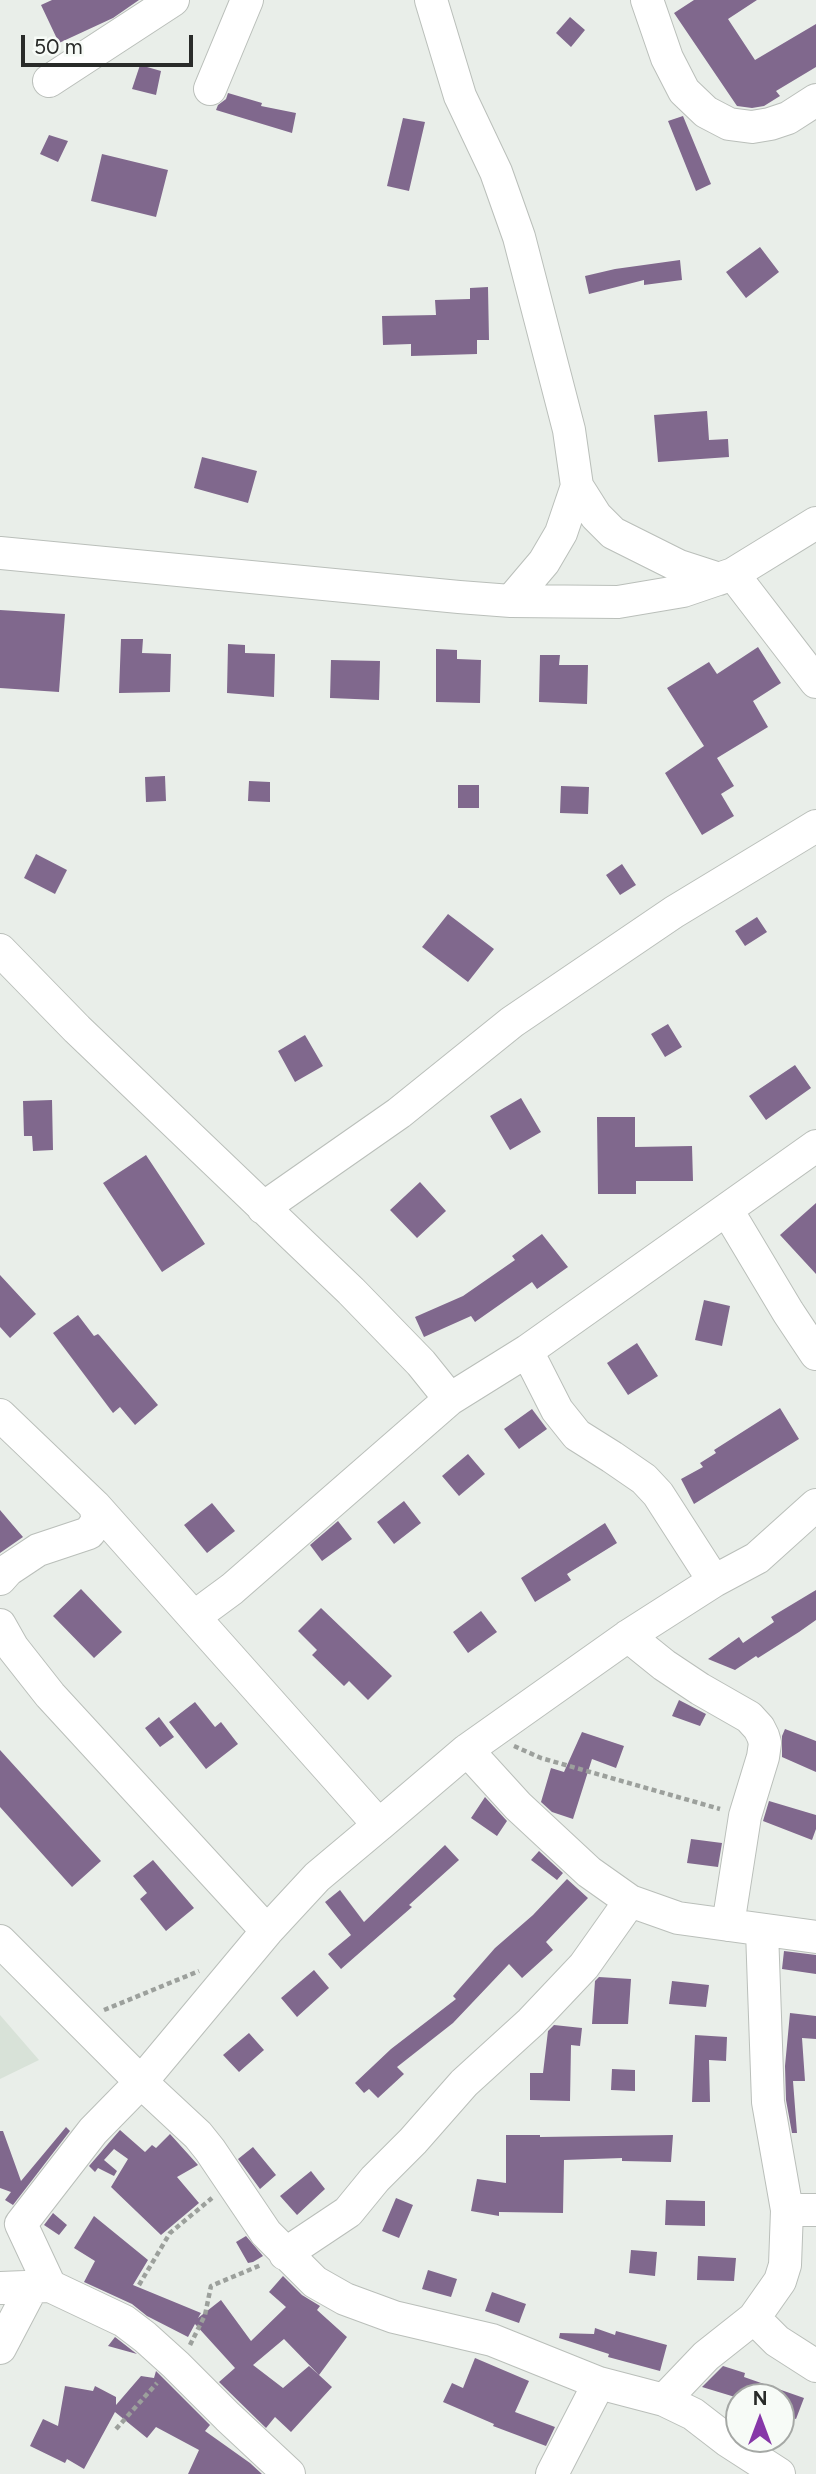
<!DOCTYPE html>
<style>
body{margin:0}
#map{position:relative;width:816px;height:2474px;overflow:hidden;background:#e9eee9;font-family:Figtree,sans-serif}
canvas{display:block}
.north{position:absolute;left:725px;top:2383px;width:70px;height:70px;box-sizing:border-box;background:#f7fbf7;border:2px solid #a5a8a5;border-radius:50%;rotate:0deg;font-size:19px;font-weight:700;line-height:28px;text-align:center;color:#292b29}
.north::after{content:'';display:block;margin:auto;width:24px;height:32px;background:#8637a8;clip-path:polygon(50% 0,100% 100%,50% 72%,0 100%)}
.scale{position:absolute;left:21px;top:35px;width:172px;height:32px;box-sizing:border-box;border:4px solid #292b29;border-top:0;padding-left:9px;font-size:21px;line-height:24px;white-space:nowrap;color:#292b29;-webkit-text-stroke:5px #f7fbf7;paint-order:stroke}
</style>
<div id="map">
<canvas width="816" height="2474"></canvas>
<div class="north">N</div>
<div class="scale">50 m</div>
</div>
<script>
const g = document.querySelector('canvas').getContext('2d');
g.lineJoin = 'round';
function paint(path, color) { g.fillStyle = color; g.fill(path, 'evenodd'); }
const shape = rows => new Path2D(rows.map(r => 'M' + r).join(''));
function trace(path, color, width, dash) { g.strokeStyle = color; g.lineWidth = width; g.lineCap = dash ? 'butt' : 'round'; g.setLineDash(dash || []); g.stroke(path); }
const built = shape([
 [0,2015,39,2060,0,2079]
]);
const building = shape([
 [52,0,139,0,113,18,59,43,41,5],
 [694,0,757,0,728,19,755,60,816,24,816,67,776,91,780,96,764,106,752,108,737,106,674,13],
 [570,17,585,30,571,47,556,33],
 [140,65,161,71,156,95,132,89],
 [228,93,262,103,261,106,296,113,292,133,216,110,218,105,226,99],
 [683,116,711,184,696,191,668,121],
 [403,118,425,122,409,191,387,186],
 [49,135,68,141,58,162,40,154],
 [102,154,168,170,156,217,91,201],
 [760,247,779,272,746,298,726,272],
 [680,260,682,280,644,285,644,280,589,294,585,276,615,269],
 [488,287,489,340,477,340,477,354,411,356,411,344,383,345,382,316,436,315,435,300,470,299,470,288],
 [707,411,709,440,728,439,729,457,658,462,654,415],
 [202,457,257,471,248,503,194,488],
 [0,610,65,614,59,692,0,688],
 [121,639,143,639,142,653,171,654,170,692,119,693],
 [228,644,245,645,245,653,275,654,274,697,227,693],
 [758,647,781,683,753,701,768,727,717,758,734,786,721,794,734,816,702,835,665,773,704,746,667,688,709,662,717,674],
 [436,649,457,650,457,659,481,660,480,703,436,702],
 [540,655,560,655,559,665,588,665,587,704,539,702],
 [331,660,380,661,379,700,330,698],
 [165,776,166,801,146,802,145,777],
 [249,781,270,782,270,802,248,801],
 [458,785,479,785,479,808,458,808],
 [561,786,589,787,588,814,560,813],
 [36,854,67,870,55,894,24,878],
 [622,864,636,885,620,895,606,875],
 [448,914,494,949,468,982,422,947],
 [757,917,767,932,745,946,735,931],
 [668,1024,682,1047,665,1057,651,1034],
 [305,1035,323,1066,295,1082,278,1051],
 [795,1065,811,1088,766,1120,749,1096],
 [521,1098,541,1132,510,1150,490,1116],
 [52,1100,53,1150,33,1151,32,1136,24,1136,23,1101],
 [597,1117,635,1117,635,1147,692,1146,693,1181,636,1181,636,1194,598,1194],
 [146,1155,205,1244,162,1272,103,1183],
 [420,1182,446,1211,417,1238,390,1210],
 [816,1203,816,1274,780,1235],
 [542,1234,568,1267,537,1289,532,1282,475,1322,471,1316,424,1337,415,1317,463,1296,515,1260,512,1256],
 [0,1275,36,1314,10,1338,0,1327],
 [704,1300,730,1306,722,1346,695,1340],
 [78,1315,94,1336,98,1334,100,1336,158,1405,135,1425,120,1407,113,1413,53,1333],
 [637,1343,658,1376,628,1395,607,1363],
 [780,1408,799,1439,694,1504,681,1479,703,1467,700,1463,716,1453,714,1450],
 [532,1409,547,1429,519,1449,504,1429],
 [468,1454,485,1474,459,1496,442,1476],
 [404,1501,421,1523,394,1544,377,1522],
 [212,1503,235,1531,207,1553,184,1525],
 [0,1510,23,1537,0,1553],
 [338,1521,352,1539,322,1561,310,1545],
 [605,1523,617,1543,567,1574,571,1580,535,1602,521,1578],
 [81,1589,122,1632,94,1658,53,1616],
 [816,1590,816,1620,799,1632,758,1658,756,1656,735,1670,708,1659,739,1637,743,1643,774,1622,771,1617],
 [321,1608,392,1676,368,1700,349,1681,344,1686,312,1655,317,1650,298,1631],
 [481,1611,497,1632,468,1653,453,1632],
 [679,1700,706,1714,700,1726,672,1716],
 [195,1702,215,1727,221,1722,238,1744,206,1769,169,1722],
 [159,1717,174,1737,160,1747,145,1728],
 [785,1729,816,1741,816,1772,782,1757,782,1736],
 [582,1732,624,1746,616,1768,592,1759,573,1819,552,1812,541,1802,551,1768,564,1772],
 [0,1750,101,1861,72,1887,0,1807],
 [485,1797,507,1821,497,1836,471,1818],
 [769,1801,816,1815,816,1829,812,1840,763,1821],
 [691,1839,722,1843,718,1867,687,1863],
 [445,1845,459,1860,409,1905,412,1907,341,1969,328,1954,351,1935,325,1902,340,1890,364,1922],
 [539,1851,563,1873,557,1880,531,1860],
 [153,1860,194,1908,166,1931,140,1899,147,1893,133,1876],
 [567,1879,588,1898,546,1942,553,1950,522,1978,509,1964,453,2023,397,2067,404,2074,378,2098,369,2089,364,2093,355,2083,391,2049,456,1999,453,1996,495,1948,533,1915],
 [784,1951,816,1955,816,1974,782,1969],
 [314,1970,329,1988,297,2017,281,1998],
 [599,1977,631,1979,628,2024,592,2024,595,1981],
 [672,1981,709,1985,706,2007,669,2004],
 [790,2013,816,2016,816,2039,802,2038,805,2081,793,2081,797,2133,792,2133,786,2100,785,2066],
 [554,2025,582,2028,580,2046,571,2045,570,2101,530,2100,530,2073,543,2073,548,2031],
 [249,2033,264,2050,239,2072,223,2055],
 [695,2035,727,2037,726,2061,709,2060,710,2102,692,2102],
 [612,2069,635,2070,635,2091,611,2090],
 [66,2127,70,2131,13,2205,5,2200,11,2192,0,2188,0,2131,3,2131,21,2181],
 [120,2130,145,2152,152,2145,156,2148,170,2134,198,2165,177,2177,199,2203,161,2235,111,2187,128,2159,114,2149,104,2160,117,2171,114,2176,98,2168,95,2172,89,2166],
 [506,2135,540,2135,540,2137,673,2135,671,2162,622,2161,622,2158,564,2160,563,2213,499,2212,499,2216,471,2211,477,2179,506,2183],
 [253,2147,276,2175,260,2189,238,2159],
 [311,2171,325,2189,297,2215,280,2196],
 [396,2198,413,2205,399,2238,382,2231],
 [666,2200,705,2201,705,2226,665,2225],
 [53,2213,67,2225,59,2235,44,2225],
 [94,2216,148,2260,133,2285,201,2313,198,2318,221,2300,251,2341,286,2307,269,2292,283,2276,302,2295,320,2306,317,2310,347,2337,319,2375,332,2387,291,2432,275,2417,266,2428,219,2382,235,2368,195,2324,188,2337,147,2316,132,2304,84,2282,95,2261,74,2248],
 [284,2339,319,2375,309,2366,283,2388,253,2365],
 [246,2236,263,2256,253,2262,248,2263,236,2242],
 [631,2250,657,2252,655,2276,629,2273],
 [698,2256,736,2258,734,2281,697,2280],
 [428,2270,457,2279,451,2297,422,2289],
 [492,2292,526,2304,519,2323,485,2311],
 [595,2328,615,2335,616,2331,667,2345,660,2371,608,2357,609,2354,559,2338,560,2333,594,2334],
 [115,2337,133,2351,137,2354,108,2346],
 [475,2358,529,2381,515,2412,555,2427,546,2446,493,2426,494,2424,443,2402,452,2383,463,2388],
 [723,2366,745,2373,744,2377,804,2398,796,2419,781,2414,781,2397,735,2397,702,2387],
 [156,2371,210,2425,205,2431,250,2463,262,2474,188,2474,199,2450,156,2427,147,2438,115,2412,84,2469,67,2459,65,2463,30,2446,43,2419,58,2426,65,2386,93,2391,95,2386,116,2397,116,2405,141,2376,154,2378]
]);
const path = shape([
 [514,1746,541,1758,720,1809],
 [104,2010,199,1971],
 [139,2285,170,2233,212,2198],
 [190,2345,205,2315,211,2286,261,2265],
 [116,2429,157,2383]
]);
const minor = shape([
 [431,0,460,96,496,172,519,237,569,430,577,486,596,516,613,533,679,566,719,579],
 [647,0,667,58,684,91,706,112,729,124,752,127,770,124,788,118,816,100],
 [49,81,173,0],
 [210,89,247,0],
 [0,553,459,597,511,601,618,602,683,591,733,574,816,523],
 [733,574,816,682],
 [511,601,544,562,561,533,577,486],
 [0,950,77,1029,351,1291,421,1363,450,1399],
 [263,1208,399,1113,512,1022,674,912,816,826],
 [727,1210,788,1312,816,1354],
 [527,1351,557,1410,577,1435,612,1457,644,1479,658,1494,714,1581],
 [0,1415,95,1506,379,1825,467,1750,628,1636,714,1581,757,1558,816,1505],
 [0,1579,8,1570,38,1550,89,1533,98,1520,95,1506],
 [194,1617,232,1589,450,1399,527,1351,816,1146],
 [0,1625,13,1648,50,1695,267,1931],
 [628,1636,664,1665,700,1689,749,1717,759,1728,763,1736,765,1743,763,1757,745,1816,728,1925],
 [467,1750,518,1806,589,1872,630,1901,678,1918,816,1937],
 [0,1941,141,2082,267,1931,317,1877,379,1825],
 [787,2210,816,2210],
 [285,2254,348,2212,375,2179,413,2141,464,2083,531,2022,584,1966,630,1901],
 [50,2286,21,2224,93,2131,141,2082,198,2135,210,2150,266,2233,315,2282,345,2299,394,2317,492,2340,599,2383,664,2400,693,2414,728,2441,779,2474],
 [0,2288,50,2286,124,2321,145,2337,176,2365,228,2417,289,2474],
 [754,2318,777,2341,816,2366],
 [0,2348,32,2287],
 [664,2400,706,2356,754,2318,780,2281,785,2265,787,2210,768,2102,762,1931],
 [552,2474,599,2383]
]);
paint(built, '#d8e2d8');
paint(building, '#80688d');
trace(minor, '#babfba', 34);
trace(path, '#9ca09c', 4.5, [5, 3.5]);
trace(minor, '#fff', 32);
</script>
